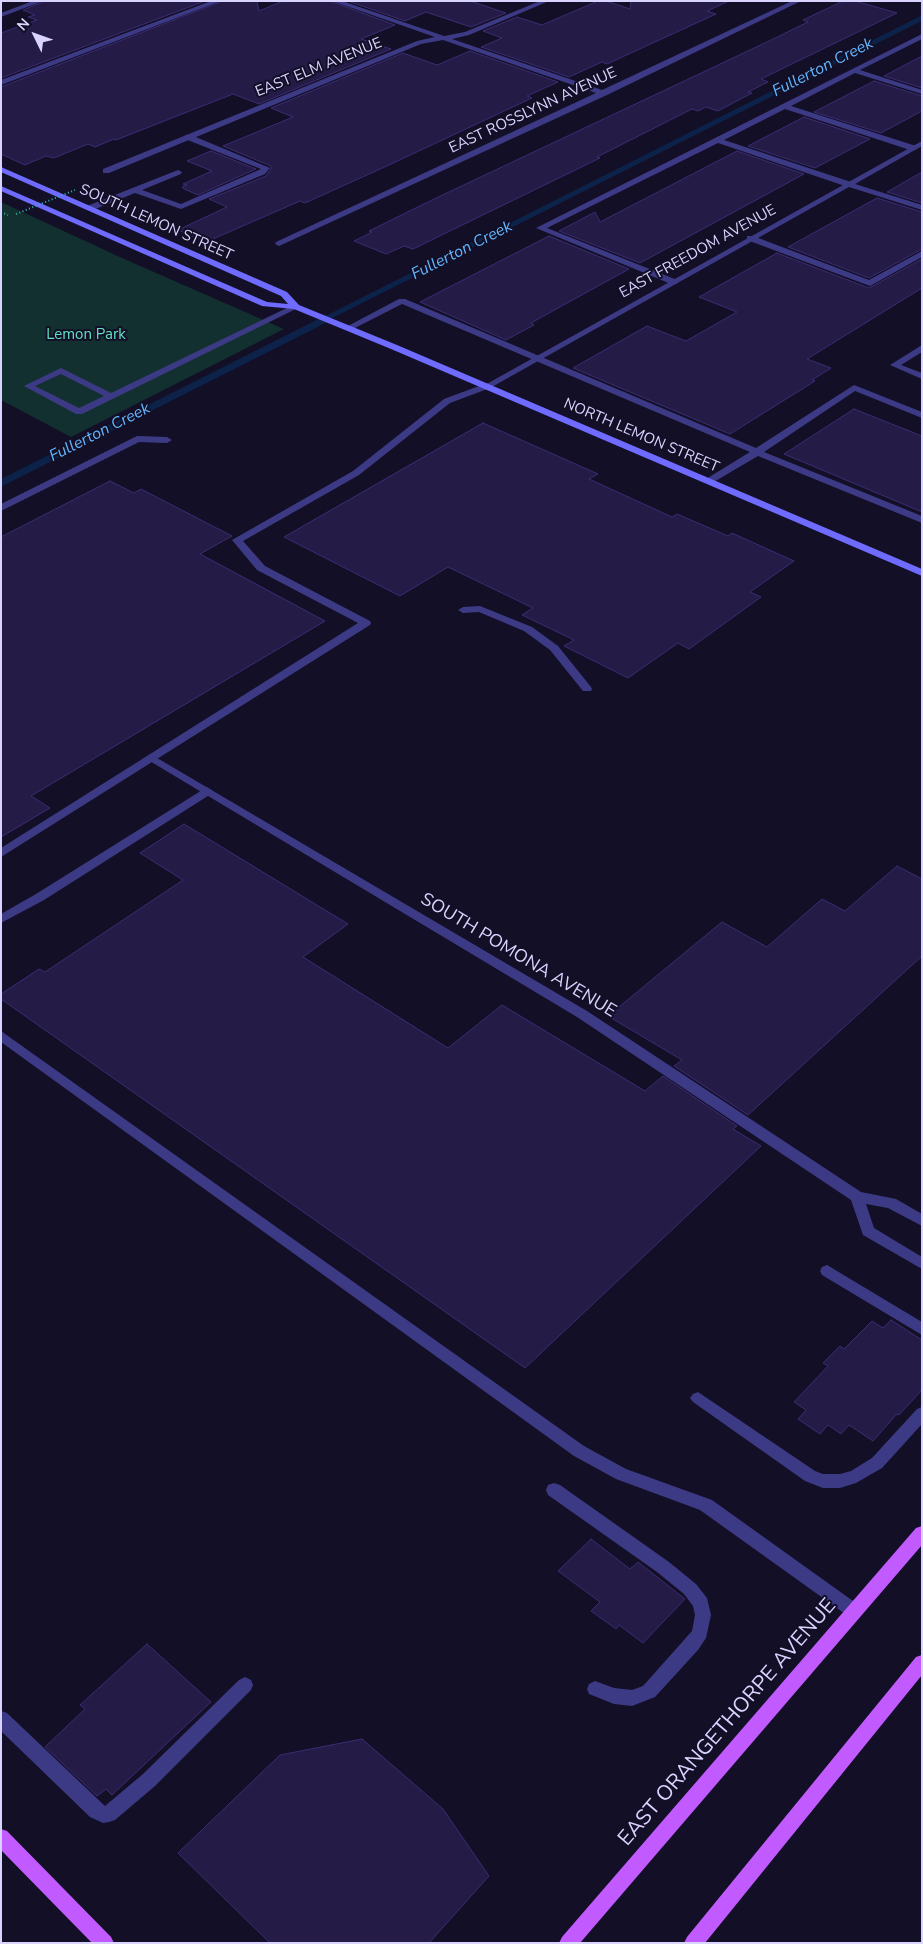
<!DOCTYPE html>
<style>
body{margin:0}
#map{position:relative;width:923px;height:1944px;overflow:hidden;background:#130f26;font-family:"Nunito Sans",sans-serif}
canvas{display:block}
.frame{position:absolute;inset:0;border:2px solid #d9d4ff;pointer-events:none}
.north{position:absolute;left:10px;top:10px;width:50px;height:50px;-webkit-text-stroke:4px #130f26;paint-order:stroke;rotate:312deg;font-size:14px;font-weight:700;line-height:20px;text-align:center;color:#d9d4ff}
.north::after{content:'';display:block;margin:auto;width:18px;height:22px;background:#d9d4ff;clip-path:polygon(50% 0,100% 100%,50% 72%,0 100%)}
</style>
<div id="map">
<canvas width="923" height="1944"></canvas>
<div class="frame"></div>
<div class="north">N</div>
</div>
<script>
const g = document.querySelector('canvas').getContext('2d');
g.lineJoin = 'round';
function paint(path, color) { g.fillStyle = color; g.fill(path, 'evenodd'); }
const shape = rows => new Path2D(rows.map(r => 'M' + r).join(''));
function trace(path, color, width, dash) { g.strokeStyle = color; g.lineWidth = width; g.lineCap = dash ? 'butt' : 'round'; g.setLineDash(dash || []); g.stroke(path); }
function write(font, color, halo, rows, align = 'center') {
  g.font = font + ' "Nunito Sans",sans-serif'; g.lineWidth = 4; g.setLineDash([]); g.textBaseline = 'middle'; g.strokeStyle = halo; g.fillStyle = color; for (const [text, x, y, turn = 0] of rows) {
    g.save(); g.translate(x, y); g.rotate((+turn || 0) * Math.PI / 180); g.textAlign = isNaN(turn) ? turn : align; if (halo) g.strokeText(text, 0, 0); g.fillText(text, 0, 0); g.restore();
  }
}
const green = shape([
 [1,202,122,258,284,329,71,437,1,400]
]);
const streamFar1 = shape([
 [323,320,922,18]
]);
const stream = shape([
 [1,483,326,319]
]);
const building = shape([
 [45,1,205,1,1,78,1,33,37,20,28,17,35,15,23,10,45,1],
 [223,1,257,1,259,11,283,1,330,1,395,25,361,39,391,49,259,104,233,94,116,140,114,139,95,147,88,144,54,158,46,156,25,165,1,154,1,87,223,1],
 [348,1,470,1,506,13,471,27,426,12,405,21,348,1],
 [598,1,606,1,630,9,631,1,729,1,707,11,716,14,607,64,602,62,569,77,481,47,502,38,483,31,517,17,542,25,598,1],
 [843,1,855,1,897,13,761,79,768,82,748,92,752,93,718,111,706,107,698,111,692,109,597,157,600,158,413,249,404,246,386,254,354,241,372,232,369,231,434,199,769,41,808,22,803,20,843,1],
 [470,51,558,82,527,96,532,98,389,165,305,203,300,201,206,242,178,230,227,207,209,199,266,176,271,169,271,166,223,146,293,117,271,108,403,53,437,65,470,51],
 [922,56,922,88,884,76,922,56],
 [874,81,922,96,922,111,881,133,814,112,874,81],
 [804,117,870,139,815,168,748,146,804,117],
 [211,151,256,169,198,195,184,189,182,187,187,185,183,184,212,171,187,161,211,151],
 [737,151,804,174,640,263,559,231,595,212,600,222,737,151],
 [922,172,922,203,887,192,922,172],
 [877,198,922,212,922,249,869,278,788,247,877,198],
 [549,236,629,269,531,323,534,325,506,340,420,302,549,236],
 [777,253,869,288,922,259,922,288,807,359,831,368,812,380,815,381,730,434,573,368,647,326,686,341,737,312,699,297,777,253],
 [854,409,922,436,922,512,784,454,854,409],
 [483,423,598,474,589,479,672,517,677,514,728,536,732,533,794,561,750,592,761,597,689,649,678,643,628,678,564,646,574,640,522,615,533,608,448,567,400,596,284,537,483,423],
 [110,481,134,493,141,489,232,536,200,554,325,621,31,796,50,808,1,837,1,537,110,481],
 [184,824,348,924,303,957,448,1048,502,1005,645,1091,663,1076,737,1126,733,1129,761,1146,525,1368,1,999,1,994,39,969,45,972,183,880,140,853,184,824],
 [897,866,922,879,922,956,748,1115,674,1066,682,1060,608,1016,722,922,767,947,822,899,845,911,897,866],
 [891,1320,922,1340,922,1390,899,1415,897,1414,873,1441,849,1425,841,1434,828,1425,820,1434,798,1419,806,1410,794,1402,828,1366,823,1363,840,1346,844,1349,872,1321,883,1328,891,1320],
 [591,1539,630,1569,638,1562,685,1599,643,1643,619,1625,616,1629,591,1611,600,1602,558,1571,591,1539],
 [147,1644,211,1702,112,1795,106,1789,97,1796,45,1747,85,1709,80,1705,147,1644],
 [362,1739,443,1809,489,1876,429,1943,270,1943,178,1853,280,1755,362,1739]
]);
const path = shape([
 [1,212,8,215]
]);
const lane = shape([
 [33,1,43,1,1,17,1,13,33,1],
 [922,34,922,39,860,70,922,90,922,94,855,73,791,106,916,146,916,150,910,150,785,109,724,140,851,182,851,186,845,186,718,143,547,228,677,280,677,284,671,284,536,228,922,34],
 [185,135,191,135,270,168,265,174,181,209,135,193,93,210,87,210,87,206,178,170,182,172,181,174,142,190,181,204,261,169,185,139,185,135],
 [747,236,753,236,869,280,922,251,922,257,870,286,747,240,747,236],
 [399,299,405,299,756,448,854,385,922,412,922,418,855,391,764,452,922,516,922,523,758,456,712,483,706,483,706,479,750,452,402,304,351,330,344,328,399,299],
 [293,305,300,307,82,414,76,414,24,386,61,368,111,393,293,305],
 [61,374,104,396,79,408,35,386,61,374],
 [922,345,922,352,901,365,922,373,922,379,890,365,922,345],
 [487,383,491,386,490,388,450,403,359,475,243,541,265,566,370,621,371,623,370,625,1,857,1,848,358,623,257,570,232,540,353,471,444,399,487,383],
 [137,436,167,437,172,440,167,443,139,442,1,511,1,504,137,436],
 [480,606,532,627,558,646,591,687,592,689,591,691,583,691,550,650,524,631,479,612,463,613,458,610,463,607,480,606],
 [207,787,213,791,211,794,44,900,1,923,1,914,36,894,207,787],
 [1,1031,584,1446,626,1469,712,1500,860,1606,862,1611,860,1616,854,1618,848,1616,700,1510,616,1479,574,1456,1,1042,1,1031],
 [827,1265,922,1322,922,1335,822,1275,820,1271,822,1267,827,1265],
 [698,1392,815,1471,823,1474,840,1474,851,1471,872,1458,917,1409,922,1407,922,1424,882,1468,856,1483,840,1488,823,1488,805,1481,693,1402,690,1398,693,1394,698,1392],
 [554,1483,560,1485,669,1562,696,1584,707,1598,711,1615,706,1638,698,1650,655,1697,632,1706,614,1704,589,1694,587,1689,589,1684,595,1681,614,1688,632,1690,643,1686,692,1631,695,1615,693,1606,684,1594,657,1572,548,1495,546,1490,548,1485,554,1483],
 [245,1677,251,1680,253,1685,251,1690,155,1786,115,1820,109,1822,103,1823,90,1817,1,1731,1,1711,7,1713,105,1806,143,1774,239,1680,245,1677]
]);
const street = shape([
 [211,1,221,1,1,85,1,80,211,1],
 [332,1,342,1,444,36,465,32,540,1,549,1,469,35,452,39,602,90,792,1,801,1,607,95,279,246,275,244,276,242,596,93,443,40,421,44,109,173,103,173,103,169,417,41,435,37,332,1],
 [922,141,922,146,855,184,922,205,922,210,849,187,490,388,487,389,483,386,922,141],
 [152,755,587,1011,861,1192,896,1199,922,1214,922,1226,888,1208,866,1204,874,1228,922,1257,922,1269,863,1235,851,1200,577,1017,148,760,146,758,148,756,152,755]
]);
const secondary = shape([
 [1,167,287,292,299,305,397,345,922,569,922,576,391,349,294,309,262,306,1,191,1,186,267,302,288,304,281,296,1,172,1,167]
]);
const primary = shape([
 [922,1526,922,1545,580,1943,559,1943,562,1937,916,1528,922,1526],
 [922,1655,922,1675,705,1943,684,1943,687,1937,916,1657,922,1655],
 [1,1829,7,1831,111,1937,114,1943,92,1943,1,1850,1,1829]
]);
const pathBridge = shape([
 [16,214,75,190]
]);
const farStreetnames = [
 ["EAST ELM AVENUE",319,68,-22],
 ["EAST ROSSLYNN AVENUE",533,111,-25],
 ["SOUTH LEMON STREET",156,223,24],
 ["EAST FREEDOM AVENUE",698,252,-29],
 ["NORTH LEMON STREET",641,436,23]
];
const farParknames = [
 ["Lemon Park",86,335]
];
const farWaternames = [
 ["Fullerton Creek",823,68,-27],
 ["Fullerton Creek",462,251,-27],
 ["Fullerton Creek",100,433,-27]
];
const streetNames = [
 ["SOUTH POMONA AVENUE",518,956,31]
];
const nearStreetnames = [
 ["EAST ORANGETHORPE AVENUE",728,1723,-49]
];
paint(green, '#12302f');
trace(streamFar1, '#0c2248', 5);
trace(stream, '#0c2248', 7);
paint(building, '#241b47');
trace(building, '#3b2d73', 1);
trace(path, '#2fb8b0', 2, [1, 2.5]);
paint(lane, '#3d3a85');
paint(street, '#3d3a85');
paint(secondary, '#6f6bff');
paint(primary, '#c25bff');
trace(pathBridge, '#2fb8b0', 2, [1, 2.5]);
write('15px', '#d9d4ff', '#130f26', farStreetnames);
write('15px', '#5fe0c0', '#130f26', farParknames);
write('italic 16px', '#62b6ff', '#130f26', farWaternames);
write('18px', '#d9d4ff', '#130f26', streetNames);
write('21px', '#d9d4ff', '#130f26', nearStreetnames);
</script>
